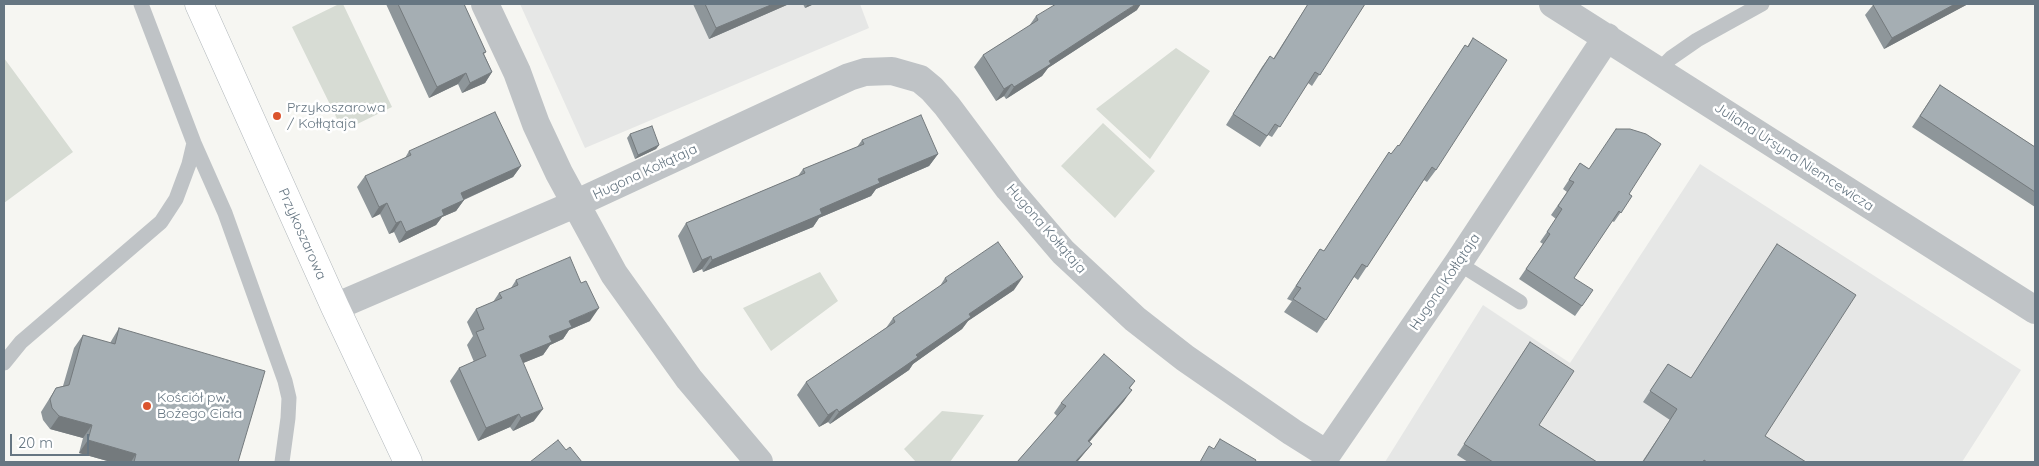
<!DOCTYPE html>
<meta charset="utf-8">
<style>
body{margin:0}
#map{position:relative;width:2039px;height:466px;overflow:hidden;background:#f6f6f2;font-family:Quicksand,sans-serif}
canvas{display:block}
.frame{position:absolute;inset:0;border:5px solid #667682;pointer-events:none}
.scale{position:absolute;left:10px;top:434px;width:79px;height:22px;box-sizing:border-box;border:2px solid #667682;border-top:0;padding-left:6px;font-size:15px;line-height:18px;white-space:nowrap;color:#667682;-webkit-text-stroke:4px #fff;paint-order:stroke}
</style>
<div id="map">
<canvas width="2039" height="466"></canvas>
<div class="frame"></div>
<div class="scale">20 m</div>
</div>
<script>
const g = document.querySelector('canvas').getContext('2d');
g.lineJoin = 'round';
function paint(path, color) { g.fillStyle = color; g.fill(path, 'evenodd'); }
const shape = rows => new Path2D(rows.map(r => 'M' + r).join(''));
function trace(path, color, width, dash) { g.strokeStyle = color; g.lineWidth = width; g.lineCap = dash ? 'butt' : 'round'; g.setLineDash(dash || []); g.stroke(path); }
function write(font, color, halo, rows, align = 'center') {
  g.font = font + ' Quicksand,sans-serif'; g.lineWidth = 5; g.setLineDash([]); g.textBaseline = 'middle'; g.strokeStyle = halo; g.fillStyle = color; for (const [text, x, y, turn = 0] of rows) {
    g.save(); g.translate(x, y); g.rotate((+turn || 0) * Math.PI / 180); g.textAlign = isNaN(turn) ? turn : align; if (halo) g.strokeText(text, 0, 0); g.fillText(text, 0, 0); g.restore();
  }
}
const built = shape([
 [520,4,860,4,869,28,585,148],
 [1700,164,2021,370,1962,462,1385,462,1483,305,1570,363]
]);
const green = shape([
 [339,4,343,4,392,107,343,131,292,27],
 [1176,48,1210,71,1150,159,1096,109],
 [4,58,73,152,4,203],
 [1103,123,1155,171,1115,218,1061,166],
 [820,272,838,301,771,351,743,308],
 [942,411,984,415,950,462,916,462,904,449]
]);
const lane = shape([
 [141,4,194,143,225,213,285,381,289,398,288,418,282,462],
 [1659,70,1671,58,1697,40,1762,4],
 [1458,263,1520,302],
 [4,363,21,342,161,222,176,199,189,164,194,143]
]);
const street = shape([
 [485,4,517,72,536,124,559,173,614,274,689,379,759,462],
 [1553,4,2035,310],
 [335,307,575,204,849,77,865,72,892,71,920,79,932,89,947,106,1009,189,1063,252,1135,319,1185,358,1292,432,1327,454,1458,263,1607,37]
]);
const secondary = shape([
 [199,4,335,307,408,462]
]);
const wall = shape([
 [386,4,464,4,486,52,484,54,492,72,485,83,462,93,458,84,429,98],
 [693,4,789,4,709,39],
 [803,4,814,4,805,8],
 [1308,4,1365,4,1312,86,1308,83,1272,137,1268,135,1260,147,1226,125,1262,67,1270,56,1273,59],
 [1968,4,1884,49,1865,15,1873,5],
 [1137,10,1048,68,1042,76,1006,99,1004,96,996,101,974,67,983,55,1029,26,1036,16],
 [1473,38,1436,170,1427,182,1424,180,1358,280,1354,277,1317,333,1284,312,1292,301,1287,299,1320,249,1324,251,1389,152,1391,154,1399,146,1465,45,1467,47],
 [1940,85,2035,147,2035,207,1912,127],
 [630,134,659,145,656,149,635,159,627,138],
 [862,140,938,154,929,166,876,189,871,196,819,218,813,227,703,272,702,269,693,273,678,236,686,223,798,176,803,169,857,147],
 [409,151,521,166,513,177,464,200,456,211,442,217,436,225,399,243,394,232,389,234,380,214,372,218,357,187,365,176,405,158],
 [1580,163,1632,196,1614,222,1612,221,1574,278,1582,306,1575,316,1519,279,1543,244,1540,242,1556,219,1551,215,1567,192,1563,189],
 [1777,244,1765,436,1806,462,1642,462,1670,420,1643,402,1668,364,1691,378],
 [945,278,1014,290,968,321,962,329,913,364,909,370,830,424,828,422,819,427,797,395,806,382,886,328,893,318,940,286],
 [516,280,590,321,569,330,563,339,550,345,543,355,523,363,534,421,513,431,510,427,478,441,450,381,459,368,474,362,467,345,473,336,467,322,476,309,493,302,499,293,511,288],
 [119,328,238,462,111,462,79,453,83,438,50,429,43,420,41,412,56,388,63,386,74,348,83,335,110,343],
 [1530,342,1539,425,1597,462,1468,462,1457,455],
 [1135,381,1130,388,1124,401,1089,442,1092,444,1077,462,1017,462,1057,416,1054,413,1061,403]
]);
const shadedWall = shape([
 [773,4,789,4,709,39,716,28],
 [808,4,814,4,805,8],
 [1136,4,1141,4,1137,10,1048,68,1042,76,1006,99,1014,87,1049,61],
 [1955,4,1968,4,1884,49,1892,38],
 [492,72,485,83,462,93,470,83],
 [466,73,458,84,429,98,437,87],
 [1012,84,1004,96,996,101,1004,89],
 [659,145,656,149,635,159,638,155],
 [938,154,929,166,876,189,871,196,819,218,813,227,703,272,712,260,820,209,878,179],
 [521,166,513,177,454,204,461,193],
 [464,200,456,211,442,217,436,225,399,243,406,232,442,210],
 [387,203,380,214,372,218,379,207],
 [401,221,394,232,389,234,396,223],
 [711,256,702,269,693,273,702,260],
 [1023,277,1014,290,968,321,962,329,913,364,909,370,830,424,839,412,916,355,969,314],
 [599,308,590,321,569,330,563,339,550,345,543,355,511,368,520,355,549,336,569,321],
 [1132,390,1124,401,1081,452,1088,441],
 [543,409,534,421,513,431,521,418],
 [837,409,828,422,819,427,828,415],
 [519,414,510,427,478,441,486,428],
 [59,416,92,425,83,438,50,429],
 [88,440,136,454,131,462,111,462,79,453],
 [1092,444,1077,462,1075,462]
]);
const building = shape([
 [398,4,464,4,486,52,483,53,492,72,470,83,466,73,437,87,398,4],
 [705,4,773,4,716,28,705,4],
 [1056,4,1136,4,1049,61,1051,64,1014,87,1012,84,1004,89,983,55,1038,20,1036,16,1056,4],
 [1308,4,1365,4,1320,75,1315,72,1280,127,1275,124,1267,136,1233,114,1270,56,1274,59,1308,4],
 [1875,4,1955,4,1892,38,1873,5,1875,4],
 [1473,38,1507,60,1436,170,1432,167,1367,267,1362,264,1326,320,1293,299,1301,288,1296,286,1320,249,1324,251,1389,152,1391,154,1398,145,1399,146,1465,45,1468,47,1473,38],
 [1940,85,2035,147,2035,192,1920,116,1940,85],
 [495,112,521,166,461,193,464,200,442,210,444,215,406,232,401,221,396,223,387,203,379,207,365,176,411,155,409,151,495,112],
 [921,115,938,154,878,179,880,183,820,209,822,214,712,260,711,256,702,260,686,223,805,173,803,169,864,144,862,140,921,115],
 [652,126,659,145,638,155,630,134,652,126],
 [1616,129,1630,129,1646,134,1661,144,1629,194,1632,196,1621,213,1619,211,1574,278,1593,290,1582,306,1526,269,1550,234,1547,232,1562,209,1558,206,1574,182,1569,180,1580,163,1589,169,1616,129],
 [998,242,1023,277,969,314,971,317,916,355,918,357,839,412,837,409,828,415,806,382,895,322,893,318,947,281,945,278,998,242],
 [1777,244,1856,295,1765,436,1806,462,1707,462,1704,460,1703,462,1643,462,1677,409,1650,391,1668,364,1691,378,1777,244],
 [570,257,581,283,586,281,599,308,569,321,572,327,549,336,552,342,520,355,543,409,521,418,519,414,486,428,459,368,486,356,476,332,484,329,476,309,502,298,499,293,518,285,516,280,570,257],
 [119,328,265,371,238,462,134,462,136,454,88,440,92,425,59,416,52,408,50,399,56,388,69,385,83,335,115,344,119,328],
 [1530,342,1574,371,1539,425,1597,462,1493,462,1464,444,1530,342],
 [1104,354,1135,381,1129,388,1132,390,1088,441,1092,444,1075,462,1017,462,1066,406,1061,403,1104,354],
 [1220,439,1256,460,1255,462,1200,462,1209,446,1214,449,1220,439],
 [558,440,566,450,570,447,582,462,530,462,558,440]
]);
const markers = [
 [277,116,5,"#db542d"],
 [147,406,5,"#db542d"]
];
const poiNames = [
 ["Przykoszarowa",287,108],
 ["/ Kołłątaja",287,124],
 ["Kościół pw.",157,398],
 ["Bożego Ciała",157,414]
];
const streetNames = [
 ["Juliana Ursyna Niemcewicza",1794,157,33],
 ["Hugona Kołłątaja",645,172,-25],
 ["Hugona Kołłątaja",1046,229,49],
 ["Przykoszarowa",302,234,66],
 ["Hugona Kołłątaja",1445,282,-56]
];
paint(built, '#e6e7e6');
paint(green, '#d7dcd4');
trace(secondary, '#b1b7bb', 29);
trace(lane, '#bfc3c6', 15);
trace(street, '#bfc3c6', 28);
trace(secondary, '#fff', 28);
paint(wall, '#8e969a');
paint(shadedWall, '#747a7d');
paint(building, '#a5aeb3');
trace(building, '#747a7d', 1);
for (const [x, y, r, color] of markers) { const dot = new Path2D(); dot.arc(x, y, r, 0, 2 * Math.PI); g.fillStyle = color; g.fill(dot); trace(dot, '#fff', 2); }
write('14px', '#667682', '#fff', poiNames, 'left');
write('14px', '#667682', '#fff', streetNames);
</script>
